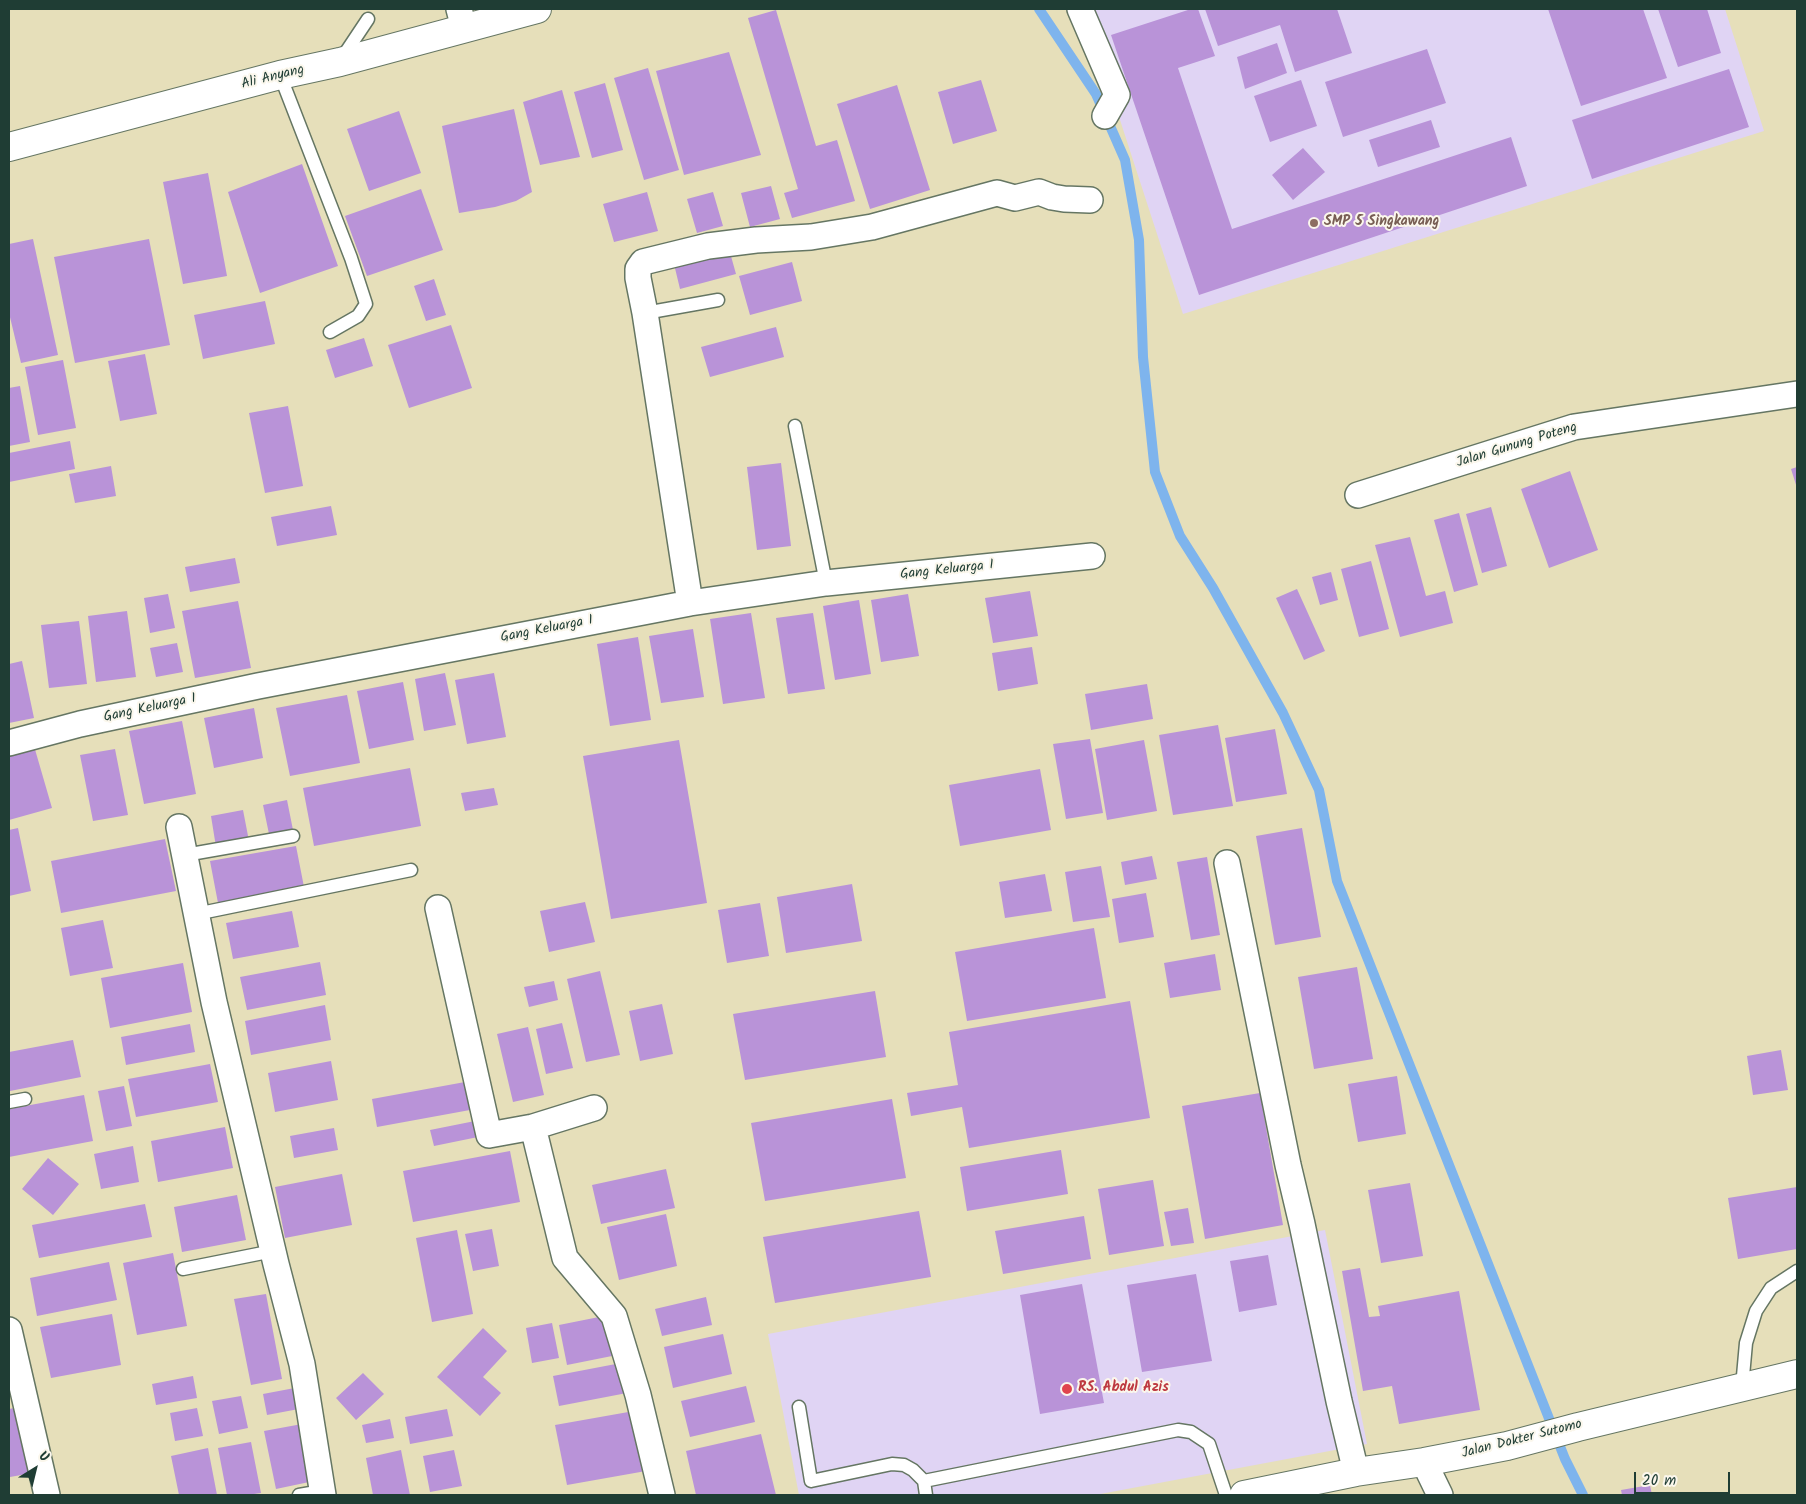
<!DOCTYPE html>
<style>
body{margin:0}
#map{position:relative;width:1806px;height:1504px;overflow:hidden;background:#e6dfba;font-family:Kalam,sans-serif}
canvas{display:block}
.frame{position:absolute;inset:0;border:10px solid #1f3d34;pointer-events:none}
.north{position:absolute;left:10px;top:1444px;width:50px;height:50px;-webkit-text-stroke:4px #fbf7ec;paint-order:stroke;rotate:36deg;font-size:14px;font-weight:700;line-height:20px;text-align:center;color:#1f3d34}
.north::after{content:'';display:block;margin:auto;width:18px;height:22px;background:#1f3d34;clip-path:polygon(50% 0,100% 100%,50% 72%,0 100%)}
.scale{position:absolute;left:1634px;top:1472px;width:96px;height:22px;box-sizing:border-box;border:2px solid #1f3d34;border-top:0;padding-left:6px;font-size:15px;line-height:18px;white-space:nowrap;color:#1f3d34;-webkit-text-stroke:4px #fbf7ec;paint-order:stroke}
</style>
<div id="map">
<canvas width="1806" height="1504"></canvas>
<div class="frame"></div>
<div class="north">U</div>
<div class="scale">20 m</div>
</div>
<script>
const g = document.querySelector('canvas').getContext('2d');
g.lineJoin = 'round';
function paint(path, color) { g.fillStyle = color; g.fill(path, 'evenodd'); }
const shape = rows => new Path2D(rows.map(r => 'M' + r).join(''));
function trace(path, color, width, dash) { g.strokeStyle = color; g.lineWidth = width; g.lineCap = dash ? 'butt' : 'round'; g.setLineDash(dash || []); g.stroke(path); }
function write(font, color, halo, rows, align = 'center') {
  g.font = font + ' Kalam,sans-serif'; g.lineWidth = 4; g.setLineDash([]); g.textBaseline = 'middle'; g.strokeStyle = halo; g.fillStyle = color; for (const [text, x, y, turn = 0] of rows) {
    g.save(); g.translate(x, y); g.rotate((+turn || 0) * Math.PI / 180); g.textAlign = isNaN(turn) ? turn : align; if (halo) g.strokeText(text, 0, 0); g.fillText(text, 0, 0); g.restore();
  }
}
const built = shape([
 [1084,9,1725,9,1764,131,1183,314],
 [1325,1230,1367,1444,1095,1495,799,1495,768,1334]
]);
const stream = shape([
 [1039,9,1096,94,1125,160,1139,240,1143,357,1155,472,1180,536,1213,588,1283,713,1319,790,1337,881,1565,1459,1583,1495]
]);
const building = shape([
 [1191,9,1198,9,1215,56,1178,68,1232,229,1511,137,1527,186,1199,295,1111,35],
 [1205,9,1337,9,1352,53,1295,72,1280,25,1218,46],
 [1548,9,1643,9,1667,78,1581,106],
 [1658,9,1707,9,1721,53,1678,67],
 [776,10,816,146,837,140,855,201,792,218,784,193,798,189,748,18],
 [1277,43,1287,73,1245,89,1237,57],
 [1427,49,1446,103,1343,137,1325,82],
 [729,52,761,155,684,175,656,71],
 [648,68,679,170,644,180,614,78],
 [1729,69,1749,127,1592,179,1572,120],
 [981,80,997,131,953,144,938,92],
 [1301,80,1317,126,1270,142,1254,96],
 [605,83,623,150,592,158,574,92],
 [897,85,930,190,870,209,837,104],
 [562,90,580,157,540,165,523,102],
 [514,109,532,192,516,201,495,207,459,213,442,126],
 [399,111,421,173,369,191,347,129],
 [1431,120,1440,147,1378,167,1369,140],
 [1303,148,1325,172,1293,200,1272,175],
 [302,164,338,266,260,293,228,192],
 [208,173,227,276,183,284,163,182],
 [771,186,780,219,750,227,741,193],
 [421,189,443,250,367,276,345,216],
 [647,192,658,231,614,242,603,204],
 [713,192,723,226,697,233,687,199],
 [33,239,58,355,21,363,9,313,9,244],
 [149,239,170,345,75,363,54,257],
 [729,249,736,274,680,289,674,264],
 [792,262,802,301,750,315,739,276],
 [434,279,446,315,426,321,414,286],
 [265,301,275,344,203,359,194,315],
 [451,325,472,388,409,408,388,345],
 [776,327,784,357,710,377,701,347],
 [364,338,373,366,335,378,326,350],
 [145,354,157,414,120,421,108,361],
 [63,360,76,428,38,435,25,367],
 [20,386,30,442,9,446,9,388],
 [288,406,303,486,265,493,249,413],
 [70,441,75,469,9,482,9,453],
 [781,463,791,546,757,550,747,467],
 [111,466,116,496,75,503,69,474],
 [1797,467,1797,488,1791,469],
 [1570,471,1598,550,1549,568,1521,489],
 [331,506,337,535,277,546,271,517],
 [1491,507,1507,566,1482,573,1466,514],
 [1459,513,1478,585,1454,592,1434,520],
 [1410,537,1426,596,1445,591,1453,623,1400,637,1375,545],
 [235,558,240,583,190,592,185,567],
 [1371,561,1389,629,1359,637,1341,569],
 [1331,572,1338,600,1320,605,1312,577],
 [1297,589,1325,651,1304,660,1276,598],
 [1030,591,1038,636,993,643,985,598],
 [168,594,175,628,150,633,144,598],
 [908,594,919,656,881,662,871,600],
 [859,600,871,674,835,680,823,606],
 [238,601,251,668,195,678,182,611],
 [127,611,136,677,96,682,88,616],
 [751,613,765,698,723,704,710,619],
 [813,613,825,689,788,694,776,618],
 [79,621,87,684,49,688,41,625],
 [693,629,704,697,661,703,649,636],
 [638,637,651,720,610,726,597,644],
 [177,643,183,672,156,677,150,648],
 [1032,647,1038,684,998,691,992,653],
 [22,661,34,718,9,723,9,664],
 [445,673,456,725,424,731,415,679],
 [494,673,506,737,467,744,455,680],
 [403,682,414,740,369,749,357,691],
 [1147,684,1153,719,1091,730,1085,694],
 [347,695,360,763,290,776,276,708],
 [254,708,263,758,214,768,204,718],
 [182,721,196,794,144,804,129,731],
 [1218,725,1233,806,1173,815,1159,735],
 [1275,729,1287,794,1236,802,1225,738],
 [1090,739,1103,813,1066,819,1053,744],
 [679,740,707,903,611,919,583,756],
 [1144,740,1157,811,1107,820,1095,749],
 [34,746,52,808,9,820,9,754],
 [115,749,128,815,93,821,80,755],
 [410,768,421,826,314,846,303,788],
 [1040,769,1051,830,960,846,949,785],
 [494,788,498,805,465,811,461,793],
 [287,800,293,830,269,834,263,805],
 [243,810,249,841,216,847,211,816],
 [18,828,31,891,9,896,9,830],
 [1302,828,1321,937,1275,945,1256,836],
 [165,839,176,891,61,913,51,861],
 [296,846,304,887,218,903,210,861],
 [1152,856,1157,879,1125,885,1121,862],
 [1207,857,1220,935,1191,940,1177,862],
 [1101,866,1110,917,1073,922,1065,872],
 [1045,874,1052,911,1005,918,999,882],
 [852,884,862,941,786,953,777,897],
 [1146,893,1154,937,1119,943,1112,899],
 [585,902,595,942,549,952,540,911],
 [760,903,769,956,727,963,718,910],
 [292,911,299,947,233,959,226,923],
 [103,920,113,968,70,976,61,928],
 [1094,928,1106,998,967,1021,955,952],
 [1215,954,1221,990,1170,998,1164,963],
 [320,962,326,995,247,1010,240,977],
 [183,963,192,1012,110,1028,101,978],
 [1357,967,1373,1059,1314,1069,1298,977],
 [600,971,620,1055,586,1062,567,979],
 [554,981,558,1000,529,1007,524,987],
 [875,991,886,1057,745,1080,733,1014],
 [1130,1001,1150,1118,969,1148,962,1107,911,1116,907,1093,958,1085,949,1032],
 [662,1004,673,1054,640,1061,629,1011],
 [325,1005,331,1040,251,1055,245,1021],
 [562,1023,573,1068,546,1074,536,1029],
 [190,1024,195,1052,126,1065,121,1037],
 [528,1027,544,1095,513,1102,497,1034],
 [73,1040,81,1077,10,1091,9,1052],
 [1781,1050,1788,1090,1753,1095,1747,1056],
 [331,1061,338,1100,275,1112,268,1073],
 [210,1064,218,1102,136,1117,128,1079],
 [1397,1076,1406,1134,1358,1142,1348,1084],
 [465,1082,470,1110,377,1127,372,1099],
 [124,1086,132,1126,106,1131,98,1091],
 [1260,1093,1283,1225,1205,1239,1182,1106],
 [84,1095,93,1141,9,1157,9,1109],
 [892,1099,906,1178,765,1201,751,1123],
 [475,1121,478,1137,434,1146,430,1130],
 [225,1127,233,1168,158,1182,151,1141],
 [334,1128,338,1150,294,1158,290,1136],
 [133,1146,139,1182,101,1189,94,1154],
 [1061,1150,1068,1194,967,1211,960,1167],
 [510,1151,520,1202,413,1222,403,1171],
 [48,1158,79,1184,53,1215,22,1189],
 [666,1169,675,1208,601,1224,592,1185],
 [342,1174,352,1225,285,1238,275,1187],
 [1153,1180,1164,1246,1109,1255,1098,1189],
 [1410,1183,1423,1256,1381,1263,1368,1190],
 [1797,1187,1797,1249,1738,1259,1728,1198],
 [237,1195,246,1240,182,1252,174,1207],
 [145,1204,152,1237,39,1258,32,1225],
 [1188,1208,1194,1243,1171,1246,1164,1212],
 [919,1211,931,1277,775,1303,763,1237],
 [666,1214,677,1266,619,1280,607,1227],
 [1084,1216,1091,1259,1003,1274,995,1231],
 [492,1229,499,1266,473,1271,465,1234],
 [457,1230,473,1314,432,1322,416,1238],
 [173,1253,187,1326,137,1335,123,1263],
 [1268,1255,1277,1305,1239,1312,1230,1261],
 [109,1262,117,1300,37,1316,30,1278],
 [1360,1268,1369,1317,1380,1316,1378,1306,1459,1291,1480,1410,1399,1424,1392,1386,1363,1391,1342,1271],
 [1196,1274,1212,1361,1142,1372,1127,1285],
 [1082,1284,1104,1403,1040,1414,1020,1295],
 [266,1294,282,1379,251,1385,234,1299],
 [706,1297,712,1325,662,1336,655,1309],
 [112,1314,121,1365,51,1378,40,1327],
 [604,1316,612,1356,567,1365,559,1325],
 [552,1323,559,1358,532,1363,526,1328],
 [483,1328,507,1351,483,1377,501,1393,480,1416,437,1377],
 [723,1334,732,1374,673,1388,664,1347],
 [621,1363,627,1393,559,1406,553,1376],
 [363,1373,384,1394,356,1420,336,1398],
 [193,1376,197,1398,156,1405,152,1384],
 [746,1386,755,1422,690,1437,681,1401],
 [300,1387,304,1408,267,1415,263,1394],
 [241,1396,248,1428,219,1434,212,1401],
 [25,1406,38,1472,10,1477,9,1409],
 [197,1408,203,1436,175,1441,170,1413],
 [447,1409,453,1436,410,1444,405,1417],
 [634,1411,646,1471,567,1485,555,1425],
 [390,1419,394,1438,366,1443,362,1425],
 [302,1424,314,1481,276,1489,264,1431],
 [761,1434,776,1495,696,1495,686,1451],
 [251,1442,261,1493,247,1495,227,1495,218,1448],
 [208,1448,217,1495,179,1495,171,1456],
 [401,1450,410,1495,373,1495,366,1458],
 [454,1450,462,1486,430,1492,423,1456],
 [1650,1485,1652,1495,1622,1495,1621,1490]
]);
const service = shape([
 [342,58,368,19],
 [280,75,351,258,366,304,358,316,330,332],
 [645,313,718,300],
 [795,426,826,583],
 [185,855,293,836],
 [196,914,411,870],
 [9,1102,25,1099],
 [183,1269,273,1251],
 [1742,1387,1746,1343,1756,1311,1771,1288,1797,1271],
 [799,1407,811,1481,892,1464,904,1465,913,1470,924,1481],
 [299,1495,322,1491],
 [926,1495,924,1481,1178,1430,1191,1432,1209,1444,1226,1495]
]);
const minor = shape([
 [459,9,464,28],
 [1080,9,1117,95,1105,116],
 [1358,495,1574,427,1797,394],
 [690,603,645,313,638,278,638,269,643,262,708,246,756,240,811,237,872,227,997,193,1015,198,1039,192,1052,197,1064,199,1090,200],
 [9,743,80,724,258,686,690,603,826,583,1092,556],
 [179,827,214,1002,276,1264,302,1364,323,1495],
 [1227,863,1288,1165,1302,1224,1339,1401,1356,1472],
 [438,908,489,1135,533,1127,565,1258,614,1316,638,1395,662,1495],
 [533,1127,594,1108],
 [9,1330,47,1495],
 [1424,1462,1440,1495]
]);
const tertiary = shape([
 [9,147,280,75,340,62,537,9],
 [1244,1495,1356,1472,1424,1462,1507,1446,1578,1427,1797,1374]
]);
const markers = [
 [1314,223,5,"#8d6e63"],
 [1067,1389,6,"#e0444e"]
];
const streetNames = [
 ["Ali Anyang",273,78,-14],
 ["Jalan Gunung Poteng",1517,446,-17],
 ["Gang Keluarga I",947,571,-6],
 ["Gang Keluarga I",547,630,-11],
 ["Gang Keluarga I",150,709,-12],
 ["Jalan Dokter Sutomo",1522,1440,-14]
];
const educationNames = [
 ["SMP 5 Singkawang",1324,223]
];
const healthNames = [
 ["RS. Abdul Azis",1078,1389]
];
paint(built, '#e0d4f4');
trace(stream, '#7eb4ed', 10);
paint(building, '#b993d8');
trace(service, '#657663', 15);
trace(minor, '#657663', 28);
trace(tertiary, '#657663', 30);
trace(service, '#fff', 12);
trace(minor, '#fff', 25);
trace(tertiary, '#fff', 28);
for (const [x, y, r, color] of markers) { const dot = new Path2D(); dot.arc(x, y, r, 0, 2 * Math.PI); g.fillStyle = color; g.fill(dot); trace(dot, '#fbf7ec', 2); }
write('14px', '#1f3d34', '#fbf7ec', streetNames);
write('bold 14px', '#785e54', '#fbf7ec', educationNames, 'left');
write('bold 14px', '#be3a42', '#fbf7ec', healthNames, 'left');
</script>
